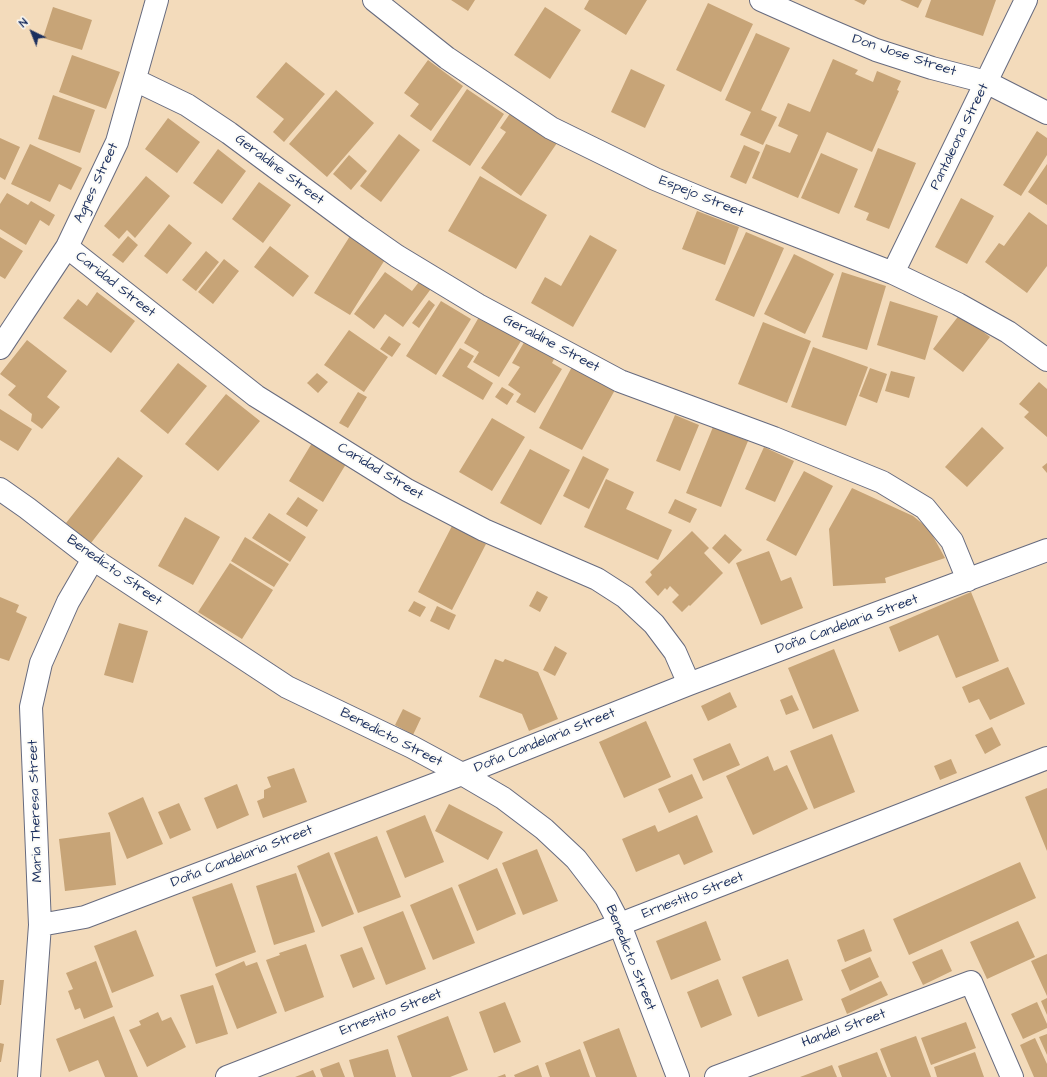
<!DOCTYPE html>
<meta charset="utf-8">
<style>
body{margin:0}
#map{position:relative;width:1047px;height:1077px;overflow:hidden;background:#f3dbbb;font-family:"Architects Daughter",sans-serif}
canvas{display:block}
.north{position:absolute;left:12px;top:12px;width:40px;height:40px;-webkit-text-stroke:3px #fdfcf7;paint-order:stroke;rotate:317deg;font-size:11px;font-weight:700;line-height:16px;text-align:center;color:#1b2f5e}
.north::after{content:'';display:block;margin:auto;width:14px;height:18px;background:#1b2f5e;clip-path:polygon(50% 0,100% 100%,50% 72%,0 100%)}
</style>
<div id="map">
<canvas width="1047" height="1077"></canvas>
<div class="north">N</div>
</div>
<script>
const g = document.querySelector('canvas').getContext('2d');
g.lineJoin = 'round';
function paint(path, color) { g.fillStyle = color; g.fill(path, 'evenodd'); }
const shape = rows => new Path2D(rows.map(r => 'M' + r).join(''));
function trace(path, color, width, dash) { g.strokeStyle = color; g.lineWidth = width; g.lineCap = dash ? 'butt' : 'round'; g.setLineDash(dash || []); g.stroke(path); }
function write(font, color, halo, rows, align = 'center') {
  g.font = font + ' "Architects Daughter",sans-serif'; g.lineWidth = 4; g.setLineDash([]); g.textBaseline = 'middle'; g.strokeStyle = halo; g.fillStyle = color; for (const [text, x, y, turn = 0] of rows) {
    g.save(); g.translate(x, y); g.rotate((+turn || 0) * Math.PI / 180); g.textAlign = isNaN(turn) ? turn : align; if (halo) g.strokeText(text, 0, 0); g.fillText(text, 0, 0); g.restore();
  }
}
const building = shape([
 [451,0,475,0,468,11],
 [589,0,647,0,626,35,584,9],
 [854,0,867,0,864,5],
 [900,0,922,0,918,8],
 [931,0,996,0,983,36,925,17],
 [708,3,753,24,721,92,676,70],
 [53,7,92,20,82,50,43,38],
 [545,7,581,30,550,79,514,55],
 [756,33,790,48,761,110,777,117,763,145,740,135,751,112,725,100],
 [72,55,120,72,106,109,59,92],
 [833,59,858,70,855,74,873,82,877,71,901,81,897,90,899,91,872,152,827,132,798,198,752,178,766,144,790,153,798,135,778,126,788,103,810,112],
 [428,60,463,86,431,131,410,116,419,104,404,93],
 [286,62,325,94,284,142,273,132,284,119,256,97],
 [631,69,665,85,645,128,611,112],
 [467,89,504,114,470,166,432,141],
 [336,90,374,123,327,177,289,144],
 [53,95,95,110,80,153,38,139],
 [511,112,557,143,521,196,481,168,506,132,500,128],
 [168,118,200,142,177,173,145,149],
 [1037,131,1047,138,1047,155,1021,196,1003,185],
 [399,134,420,150,381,202,360,186],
 [0,138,20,147,5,180,0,177],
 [30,144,82,168,71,190,59,184,50,202,11,184],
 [744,145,760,152,746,184,730,177],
 [878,148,916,163,889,229,866,220,869,213,854,207],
 [218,149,246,171,222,204,193,183],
 [821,153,858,169,839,214,801,198],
 [349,155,367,171,351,190,333,174],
 [1047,164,1047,205,1028,192],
 [146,176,170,196,135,238,127,230,119,239,104,226],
 [480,176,547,215,516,269,448,231],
 [259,182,291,205,263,243,232,219],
 [7,193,28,205,31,201,55,215,49,226,40,220,26,245,0,229,0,204],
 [961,198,994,216,967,264,935,247],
 [697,211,739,227,725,265,682,249],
 [1029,212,1047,225,1047,266,1027,293,985,262,999,243,1004,246],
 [169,224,192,243,167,274,144,256],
 [746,232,784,248,754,317,715,300],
 [590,235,617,250,573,327,531,303,545,277,561,286],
 [128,236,138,245,123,263,112,255],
 [350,236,386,258,350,315,314,293],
 [0,237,23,251,5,279,0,276],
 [270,246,309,276,293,297,254,267],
 [206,251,219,262,196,291,182,280],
 [794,254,834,274,805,334,764,314],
 [224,259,239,271,213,304,198,292],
 [385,272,412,291,422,278,433,286,403,327,385,314,374,329,354,314],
 [842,272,886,286,867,350,822,337],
 [97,292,135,321,111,353,63,318,78,299,87,306],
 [429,300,435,305,419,328,412,323],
 [441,301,471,319,436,375,406,356],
 [890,301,938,316,925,360,877,345],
 [960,314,990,337,963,372,933,349],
 [479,317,521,341,499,377,473,362,479,352,464,343],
 [763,322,811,341,787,403,738,384],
 [349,330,388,357,364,392,324,365],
 [389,336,401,344,392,357,380,349],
 [526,339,555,357,552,363,562,369,535,413,516,402,521,394,508,385,520,367,512,363],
 [27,340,67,371,47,397,60,407,42,429,31,421,32,414,8,395,16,386,0,374],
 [813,347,868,367,846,426,791,407],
 [460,348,474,356,467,367,493,383,483,400,442,376],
 [178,363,207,386,168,434,140,411],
 [573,365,616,388,582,450,539,428],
 [870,368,887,374,877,403,859,396],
 [891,371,915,377,909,398,885,391],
 [317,373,328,382,318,393,307,383],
 [1039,382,1047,389,1047,437,1024,417,1029,412,1019,404],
 [502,387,514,394,507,405,495,397],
 [358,392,367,397,348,428,339,423],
 [226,394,260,421,218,471,185,444],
 [0,409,32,429,18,451,0,440],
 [675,415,699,425,680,471,656,461],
 [492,418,525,437,492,491,459,472],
 [713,427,748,441,721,507,686,493],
 [982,427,1004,448,967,487,945,467],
 [312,443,346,464,323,502,289,481],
 [764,447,794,461,775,502,745,489],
 [530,449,570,470,541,525,500,503],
 [583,456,609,469,589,509,563,496],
 [118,457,143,476,91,543,66,523],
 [1047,463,1047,473,1042,467],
 [804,471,833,486,796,556,766,540],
 [606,479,634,492,626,509,672,530,658,560,584,527],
 [852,488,913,516,929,529,945,558,885,578,886,583,833,586,829,529],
 [298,497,318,510,307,527,286,514],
 [675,499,697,509,690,523,668,513],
 [269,513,306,537,290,562,252,538],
 [185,517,220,537,193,585,158,566],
 [452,526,486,544,452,610,418,592],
 [692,531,709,548,704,553,723,573,690,606,689,605,682,612,672,602,679,595,670,586,667,590,665,588,658,596,645,582,652,575,650,572],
 [725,534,742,550,729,564,712,548],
 [245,537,289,564,274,587,231,561],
 [769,551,781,581,791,577,803,608,761,625,736,563],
 [230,563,273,590,242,639,198,612],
 [537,591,548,597,540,612,529,606],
 [971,592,999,661,956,678,938,635,899,652,889,627],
 [0,597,19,605,16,612,27,617,9,661,0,658],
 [414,601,426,607,420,617,408,611],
 [437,606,456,615,449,630,430,621],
 [119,623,148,631,133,683,104,675],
 [555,646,567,653,555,676,543,670],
 [834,649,859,711,813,729,788,668],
 [495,659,503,662,505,659,538,672,558,719,529,731,522,714,479,697],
 [1008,667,1025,704,990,720,979,699,969,703,962,687],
 [730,692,737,707,708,721,701,706],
 [792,695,799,710,786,715,780,700],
 [403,709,421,718,413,735,395,725],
 [646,721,671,777,624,798,599,742],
 [992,727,1001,745,985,754,975,735],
 [832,734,855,792,814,809,790,751],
 [730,743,740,765,703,781,693,759],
 [768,756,774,771,787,765,808,809,753,835,726,776],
 [951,759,957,773,940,780,934,766],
 [294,768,307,802,263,818,257,801,264,798,264,790,271,787,267,777],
 [692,774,703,798,669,813,658,789],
 [237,784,249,815,217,829,204,798],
 [1047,788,1047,851,1025,797],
 [143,797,163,844,127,859,108,813],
 [179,803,191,830,170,839,158,812],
 [449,804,503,832,488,860,435,831],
 [425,815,444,862,405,878,386,831],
 [697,815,713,852,684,865,679,854,636,872,622,839,655,825,658,832],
 [110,832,116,885,65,891,59,839],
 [377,836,401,897,358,913,334,853],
 [537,849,558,901,523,915,502,863],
 [329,852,354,914,322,927,297,866],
 [1020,862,1036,898,909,955,893,919],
 [497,868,516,914,477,931,458,885],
 [296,873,315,932,274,945,256,886],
 [232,883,256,952,216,967,192,897],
 [452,887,475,943,433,960,410,905],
 [403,911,426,969,386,985,363,927],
 [706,921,721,960,671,980,656,941],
 [1018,921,1035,957,987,979,970,942],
 [864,929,872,951,845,962,837,940],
 [136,930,154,976,112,993,94,946],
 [306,944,324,997,285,1012,266,960,280,955,279,953],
 [362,947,375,979,353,988,340,955],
 [942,949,952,971,923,985,912,962],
 [1047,954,1047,996,1031,961],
 [870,957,879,977,850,991,841,970],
 [788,959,803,1000,758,1017,742,977],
 [96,961,113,1007,84,1019,80,1008,75,1010,68,991,73,989,66,973],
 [244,961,246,966,257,962,277,1013,237,1029,215,974],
 [718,979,732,1015,701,1028,687,992],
 [0,980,4,980,1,1005,0,1005],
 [881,981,888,995,847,1014,841,999],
 [213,985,228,1034,196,1044,180,995],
 [1047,998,1047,1015,1041,1001],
 [505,1002,521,1042,494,1053,479,1012],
 [1037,1002,1047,1024,1047,1028,1023,1039,1011,1014],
 [158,1012,162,1021,171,1017,186,1047,147,1067,129,1030,141,1025,139,1021],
 [114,1016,138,1077,105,1077,98,1060,69,1072,56,1039],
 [448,1016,468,1070,450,1077,412,1077,397,1036],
 [966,1022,976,1048,931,1065,921,1038],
 [619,1028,637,1077,596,1077,583,1042],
 [1047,1034,1047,1055,1039,1037],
 [916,1036,931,1077,891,1077,880,1049],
 [1035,1038,1047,1064,1047,1077,1034,1077,1020,1045],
 [0,1043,4,1044,1,1062,0,1062],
 [388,1049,396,1077,354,1077,349,1060],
 [580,1049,590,1077,550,1077,545,1063],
 [877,1052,887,1077,842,1077,838,1066],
 [975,1052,984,1077,937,1077,934,1067],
 [339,1062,345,1077,323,1077,320,1069],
 [538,1065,542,1077,515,1077,514,1075],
 [832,1065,837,1077,800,1077],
 [313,1070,316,1077,295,1077],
 [505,1074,506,1077,497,1077]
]);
const minor = shape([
 [374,0,447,58,551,128,655,179,710,202,893,273,958,304,1008,332,1047,360],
 [761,0,822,27,876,50,932,68,986,82,1047,113],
 [135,80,187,105,229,133,357,228,397,256,478,305,620,381,774,438,882,482,925,508,952,541,968,580],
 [67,247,256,396,407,490,484,530,597,579,625,597,654,624,675,652,689,684],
 [893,273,1026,0],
 [0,348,67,247,117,142,157,0],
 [0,489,27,508,93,559,287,687,412,747,462,774,503,798,544,829,576,859,606,898,620,925,678,1077],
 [40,925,85,917,462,774,689,684,829,631,1047,550],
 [29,1077,40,925,31,707,41,663,68,602,93,559],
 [227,1077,1047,758],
 [716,1077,971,982,1012,1077]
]);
const streetNames = [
 ["Don Jose Street",904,56,18],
 ["Pantaleona Street",960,137,-64],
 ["Geraldine Street",279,170,37],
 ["Agnes Street",97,183,-65],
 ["Espejo Street",701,197,22],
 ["Caridad Street",115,285,38],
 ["Geraldine Street",551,344,28],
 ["Caridad Street",380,472,31],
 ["Benedicto Street",114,571,35],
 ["Doña Candelaria Street",847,625,-20],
 ["Benedicto Street",391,738,27],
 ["Doña Candelaria Street",545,741,-22],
 ["Maria Theresa Street",36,811,-92],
 ["Doña Candelaria Street",242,857,-21],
 ["Ernestito Street",693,896,-21],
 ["Benedicto Street",630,958,68],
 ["Ernestito Street",391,1013,-21],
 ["Handel Street",844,1029,-20]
];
paint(building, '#c7a477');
trace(minor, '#676b7f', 24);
trace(minor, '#fff', 22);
write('14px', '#1b2f5e', '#fdfcf7', streetNames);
</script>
